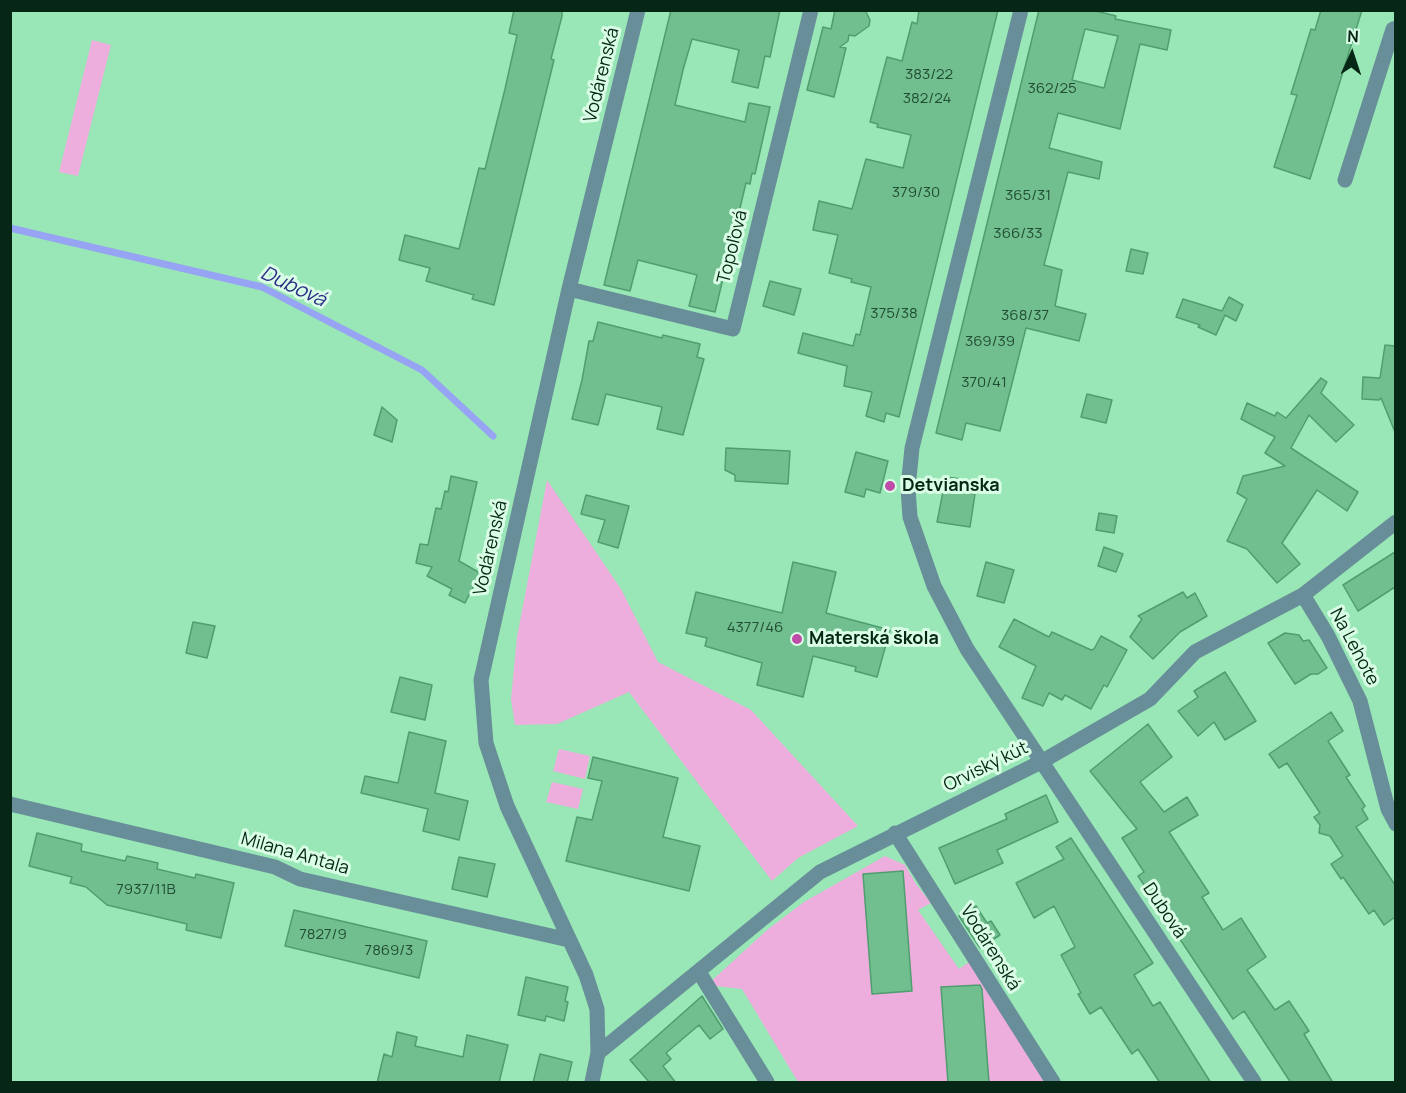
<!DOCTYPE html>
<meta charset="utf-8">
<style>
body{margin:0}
#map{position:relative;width:1406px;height:1093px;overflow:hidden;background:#99e7b6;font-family:Manrope,sans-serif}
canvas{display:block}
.frame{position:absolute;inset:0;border:12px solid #062715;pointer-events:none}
.north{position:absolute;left:1322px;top:24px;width:60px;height:60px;-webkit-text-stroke:4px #d9fee5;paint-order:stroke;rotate:3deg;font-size:16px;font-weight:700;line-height:24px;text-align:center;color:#062715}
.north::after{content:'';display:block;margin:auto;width:21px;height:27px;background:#062715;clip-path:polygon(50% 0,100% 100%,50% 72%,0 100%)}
</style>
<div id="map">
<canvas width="1406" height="1093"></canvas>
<div class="frame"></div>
<div class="north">N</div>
</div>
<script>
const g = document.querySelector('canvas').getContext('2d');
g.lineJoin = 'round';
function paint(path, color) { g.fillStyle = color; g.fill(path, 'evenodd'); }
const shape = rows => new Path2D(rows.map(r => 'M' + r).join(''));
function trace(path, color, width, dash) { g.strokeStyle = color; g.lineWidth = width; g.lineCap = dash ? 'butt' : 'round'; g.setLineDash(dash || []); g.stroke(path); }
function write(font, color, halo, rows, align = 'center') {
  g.font = font + ' Manrope,sans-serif'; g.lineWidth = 6; g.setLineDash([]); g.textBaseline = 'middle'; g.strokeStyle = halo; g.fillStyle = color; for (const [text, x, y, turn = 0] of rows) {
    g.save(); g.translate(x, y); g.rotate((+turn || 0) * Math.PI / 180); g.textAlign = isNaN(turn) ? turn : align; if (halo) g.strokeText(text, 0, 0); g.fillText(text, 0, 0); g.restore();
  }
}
const green = shape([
 [92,40,111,45,78,176,59,172],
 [547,480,621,589,658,662,751,710,858,826,798,858,772,881,629,692,557,724,515,725,511,699,517,637],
 [559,749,590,756,585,779,553,771],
 [552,782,583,789,578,809,546,802],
 [885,856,905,865,916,884,931,903,918,910,959,969,972,960,992,988,1044,1082,798,1082,742,989,707,985,767,930,804,902]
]);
const stream = shape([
 [10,228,262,287,422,370,493,436]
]);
const building = shape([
 [514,10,562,10,562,16,551,59,554,60,494,305,472,299,474,295,426,281,430,268,399,260,405,235,459,249,479,168,485,169,505,89,517,35,509,33,514,10],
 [671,10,780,10,770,57,765,56,758,88,732,82,739,50,692,39,683,70,675,105,745,122,749,103,770,107,755,174,752,173,750,184,746,183,715,312,689,306,697,275,638,260,630,291,604,285,671,10],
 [835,10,865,10,870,20,869,26,855,36,849,35,848,41,840,47,846,48,834,97,807,90,823,27,831,29,835,10],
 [919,10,998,10,899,417,886,413,884,422,866,416,872,392,844,386,847,366,798,353,803,333,853,346,856,334,860,335,871,287,851,282,852,279,829,273,838,235,813,230,819,201,852,209,866,159,903,168,911,135,877,127,878,124,870,122,887,57,902,61,912,22,917,24,919,10],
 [1039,10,1092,10,1116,16,1115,19,1171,30,1167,50,1140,44,1120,129,1058,113,1049,148,1102,162,1099,179,1068,172,1044,265,1062,270,1055,306,1086,314,1079,341,1026,328,1000,431,966,423,962,440,936,433,1039,10],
 [1085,29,1118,36,1104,88,1072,80,1085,29],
 [1321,10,1362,10,1310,179,1274,167,1297,95,1291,94,1311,29,1315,30,1321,10],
 [1131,249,1148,253,1143,274,1126,271,1131,249],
 [770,281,801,289,794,315,763,306,770,281],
 [1229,297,1243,305,1236,321,1225,315,1216,335,1198,327,1200,325,1176,317,1183,299,1222,311,1229,297],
 [598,322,662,338,663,335,700,344,697,357,704,359,683,435,657,429,662,407,606,394,598,425,572,419,582,380,589,341,593,341,598,322],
 [1385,345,1395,346,1395,432,1381,398,1379,400,1362,399,1363,377,1380,378,1385,345],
 [1321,378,1327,382,1321,393,1354,425,1336,442,1309,415,1291,448,1358,492,1347,511,1317,490,1282,543,1300,564,1277,583,1247,549,1227,541,1247,499,1237,493,1243,476,1285,466,1265,453,1275,437,1241,419,1247,403,1275,416,1277,412,1286,418,1321,378],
 [1087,394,1112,400,1106,423,1081,417,1087,394],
 [382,407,397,420,392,442,374,435,382,407],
 [726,448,790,451,788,484,735,481,735,475,725,470,726,448],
 [856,452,888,461,880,493,866,489,864,497,845,492,856,452],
 [451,476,477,482,459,561,480,573,465,603,449,595,452,589,427,576,432,567,416,563,420,544,428,545,436,508,441,509,445,491,448,492,451,476],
 [946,477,970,480,970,493,975,494,970,527,937,522,946,477],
 [586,495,629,506,618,548,598,542,605,520,581,514,586,495],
 [1099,513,1117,516,1114,533,1096,530,1099,513],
 [1104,547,1123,554,1116,572,1098,566,1104,547],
 [1395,552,1395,587,1358,611,1343,585,1395,552],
 [793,562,836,572,826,613,890,630,877,677,855,671,856,667,813,656,803,697,757,685,762,663,705,646,707,638,686,633,696,592,782,613,793,562],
 [986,562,1014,570,1004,603,977,596,986,562],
 [1183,592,1187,598,1195,593,1207,616,1180,632,1153,659,1130,637,1142,619,1138,616,1183,592],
 [1014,619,1049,637,1052,632,1091,650,1094,649,1101,636,1127,650,1107,687,1104,685,1091,709,1065,695,1062,700,1049,693,1043,706,1022,698,1036,666,999,647,1014,619],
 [193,622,215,626,207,658,186,653,193,622],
 [1285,633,1299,635,1303,641,1309,640,1327,668,1318,674,1311,674,1295,684,1268,643,1285,633],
 [1225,672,1256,721,1225,740,1214,722,1198,736,1178,711,1198,697,1194,691,1225,672],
 [400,677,432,685,425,720,391,712,400,677],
 [1331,712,1343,731,1328,741,1350,775,1346,777,1365,806,1362,809,1368,819,1356,827,1395,885,1395,917,1384,925,1374,910,1369,914,1343,877,1341,879,1331,864,1343,856,1330,836,1319,833,1320,825,1314,817,1320,813,1287,763,1279,768,1269,754,1331,712],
 [1148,724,1172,757,1140,782,1164,812,1187,797,1198,815,1169,832,1209,893,1202,897,1223,930,1241,918,1266,957,1247,970,1275,1010,1289,1001,1309,1031,1304,1034,1333,1083,1291,1083,1244,1011,1233,1019,1138,876,1144,872,1122,838,1137,829,1090,771,1148,724],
 [409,732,446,741,435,793,468,801,459,840,423,831,428,809,361,793,365,776,398,783,409,732],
 [593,757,678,778,663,837,700,846,689,891,566,861,577,817,592,820,602,781,588,778,593,757],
 [1046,795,1058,822,997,850,1003,863,955,884,939,848,1007,819,1005,814,1046,795],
 [37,833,82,844,81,851,125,861,127,856,158,863,157,869,195,878,196,874,234,883,221,938,186,930,187,924,107,905,86,887,70,883,72,877,29,866,37,833],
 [1071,838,1153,963,1134,975,1153,1006,1160,1002,1211,1083,1160,1083,1138,1049,1132,1054,1101,1007,1090,1014,1078,994,1081,993,1061,955,1075,947,1054,906,1034,918,1016,883,1064,859,1056,847,1071,838],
 [459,857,495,864,487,897,452,889,459,857],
 [903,871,912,991,872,994,863,874,903,871],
 [976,906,987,923,991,921,1000,935,980,948,959,916,976,906],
 [294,910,427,941,419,978,285,946,294,910],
 [526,977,568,987,565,1001,568,1002,564,1021,546,1016,545,1021,518,1015,526,977],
 [980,985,982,989,989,1083,948,1083,941,987,980,985],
 [702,996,723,1029,710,1039,699,1025,666,1053,671,1059,663,1066,676,1083,650,1083,630,1060,702,996],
 [397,1032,417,1037,415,1046,463,1057,467,1035,508,1045,499,1083,377,1083,384,1054,392,1057,397,1032],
 [540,1054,572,1062,567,1083,533,1083,540,1054]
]);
const minor = shape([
 [1021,10,912,448,908,488,910,517,934,586,967,649,1254,1082],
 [1345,180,1393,29,1396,28],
 [569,289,733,329,811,10],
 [1303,595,1328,636,1360,701,1388,809,1396,824],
 [10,804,275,867,300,879,569,940],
 [895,833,1053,1082],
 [699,972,767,1082],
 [598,1053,820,872,1041,762,1150,699,1195,652,1303,595,1396,522],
 [592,1082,598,1053,597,1009,586,975,507,806,486,743,481,680,569,289,638,10]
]);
const markers = [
 [890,486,6,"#be4ca8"],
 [797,639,6,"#be4ca8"]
];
const numberNames = [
 ["383/22",929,75],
 ["362/25",1052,89],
 ["382/24",927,99],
 ["379/30",916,193],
 ["365/31",1028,196],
 ["366/33",1018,234],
 ["375/38",894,314],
 ["368/37",1025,316],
 ["369/39",990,342],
 ["370/41",984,383],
 ["4377/46",755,628],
 ["7937/11B",146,890],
 ["7827/9",323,935],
 ["7869/3",389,951]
];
const streetNames = [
 ["Vodárenská",602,75,-76],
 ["Topoľová",733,247,-76],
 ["Vodárenská",491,548,-77],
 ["Na Lehote",1354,647,62],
 ["Orviský kút",986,767,-26],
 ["Milana Antala",295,854,16],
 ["Dubová",1164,911,56],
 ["Vodárenská",990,948,58]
];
const poiNames = [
 ["Detvianska",902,486],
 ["Materská škola",809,639]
];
const waterNames = [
 ["Dubová",293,287,25]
];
paint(green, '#edaedd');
trace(stream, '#97a4f3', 7);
paint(building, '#71be8f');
trace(building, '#509d6f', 1.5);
trace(minor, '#678e99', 15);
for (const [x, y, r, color] of markers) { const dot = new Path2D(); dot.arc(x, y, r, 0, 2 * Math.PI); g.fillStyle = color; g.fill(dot); trace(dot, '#d9fee5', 2); }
write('15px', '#214d34', null, numberNames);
write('18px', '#062715', '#d9fee5', streetNames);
write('bold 18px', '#062715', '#d9fee5', poiNames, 'left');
write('italic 20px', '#2e2f88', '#d9fee5', waterNames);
</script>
